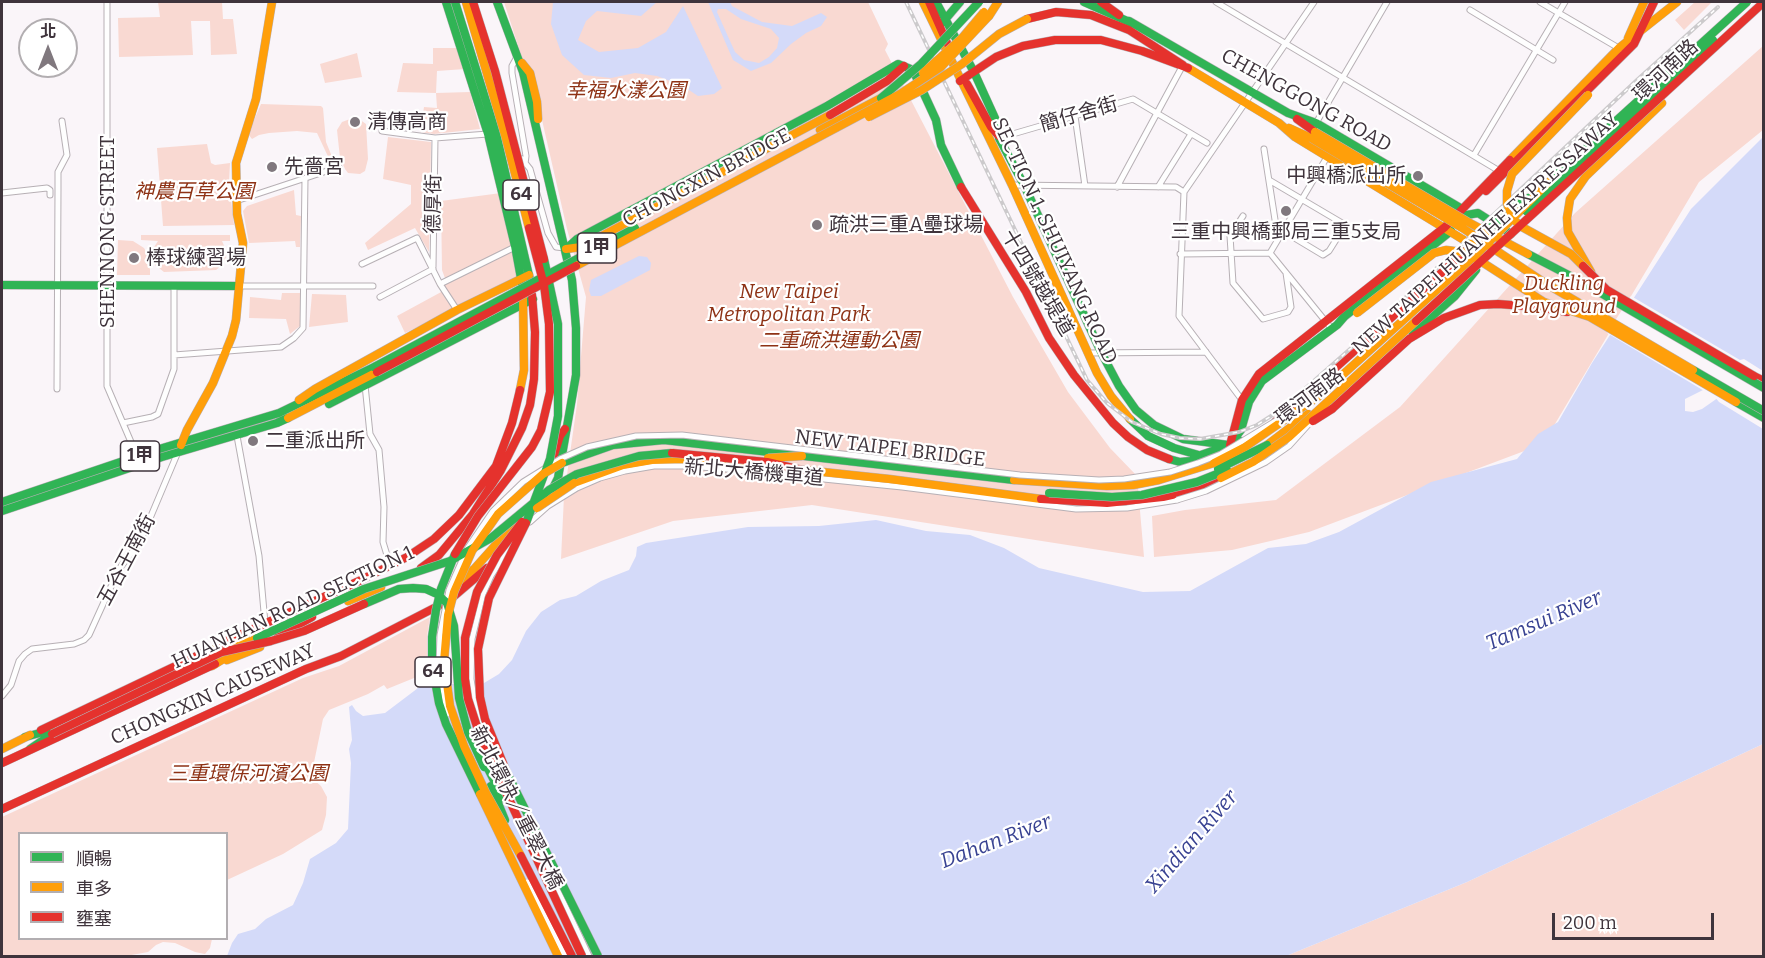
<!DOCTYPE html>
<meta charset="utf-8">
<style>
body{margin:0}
#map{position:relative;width:1765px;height:958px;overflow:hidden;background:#faf5f9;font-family:Bitter,"Noto Sans TC",serif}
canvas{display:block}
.frame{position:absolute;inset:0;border:3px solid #3f343c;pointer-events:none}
.legend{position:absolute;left:18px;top:832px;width:210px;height:108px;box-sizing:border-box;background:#fff;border:2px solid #b2aeb1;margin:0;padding:8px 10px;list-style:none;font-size:18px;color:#3f343c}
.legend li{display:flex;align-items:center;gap:12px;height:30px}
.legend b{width:30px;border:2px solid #b2aeb1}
.north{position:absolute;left:18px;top:18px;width:60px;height:60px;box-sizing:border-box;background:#fff;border:2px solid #b2aeb1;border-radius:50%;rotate:0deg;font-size:16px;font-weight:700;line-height:24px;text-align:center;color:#3f343c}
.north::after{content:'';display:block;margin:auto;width:21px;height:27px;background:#80787e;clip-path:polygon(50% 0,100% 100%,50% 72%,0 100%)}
.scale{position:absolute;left:1552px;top:913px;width:162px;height:27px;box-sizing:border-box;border:3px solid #3f343c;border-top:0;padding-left:8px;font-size:18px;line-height:21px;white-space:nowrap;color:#3f343c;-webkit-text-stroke:4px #fff;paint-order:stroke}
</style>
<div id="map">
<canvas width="1765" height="958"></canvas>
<div class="frame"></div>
<ul class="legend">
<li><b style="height:8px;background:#30b455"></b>順暢</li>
<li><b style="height:8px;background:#ff9f0a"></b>車多</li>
<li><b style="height:8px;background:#e5322d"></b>壅塞</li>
</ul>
<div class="north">北</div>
<div class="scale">200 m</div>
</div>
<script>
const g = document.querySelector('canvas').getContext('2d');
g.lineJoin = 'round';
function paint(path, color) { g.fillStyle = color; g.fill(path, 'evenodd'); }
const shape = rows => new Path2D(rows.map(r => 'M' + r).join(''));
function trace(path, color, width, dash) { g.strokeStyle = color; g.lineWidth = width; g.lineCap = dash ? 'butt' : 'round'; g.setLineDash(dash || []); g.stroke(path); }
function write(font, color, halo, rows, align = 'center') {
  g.font = font + ' Bitter,"Noto Sans TC",serif'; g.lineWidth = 4.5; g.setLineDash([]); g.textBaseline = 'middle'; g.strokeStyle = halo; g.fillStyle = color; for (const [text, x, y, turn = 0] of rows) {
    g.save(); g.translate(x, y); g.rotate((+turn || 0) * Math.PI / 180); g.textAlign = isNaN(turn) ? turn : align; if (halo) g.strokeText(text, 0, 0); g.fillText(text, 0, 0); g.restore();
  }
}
const green = shape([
 [158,2,222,2,223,19,233,19,237,54,211,55,210,21,191,21,193,55,119,57,118,18,160,17],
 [504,2,868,2,888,44,885,50,1013,297,1068,392,1110,448,1137,476,1144,557,812,505,673,521,561,559,564,496,577,404,586,297,567,229,542,120],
 [1695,2,1712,2,1684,30,1675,20],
 [1763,46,1763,130,1699,182,1543,444,1309,532,1232,550,1154,557,1152,516,1185,510,1276,500,1400,407,1575,213],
 [433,48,460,48,465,69,437,71,436,93,470,92,480,129,434,134,420,132,424,107,437,108,436,93,397,92,403,63,433,64],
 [357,53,362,77,325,83,320,64],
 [261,104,321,106,323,108,326,142,335,164,332,165,317,133,297,131,269,133,259,135,252,139,248,134],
 [350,119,359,119,366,124,368,159,365,171,360,174,348,173,345,169,340,158,337,130,342,122],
 [388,137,431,142,429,252,415,228,368,250,365,243,411,204,411,185,383,179],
 [207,144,211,163,215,165,230,163,229,183,234,225,163,226,157,148],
 [294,190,296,215,301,216,300,247,296,247,295,241,249,243,243,211,247,206],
 [501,193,513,244,490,258,519,245,521,274,458,310,443,283,446,281,442,270,441,201],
 [141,235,230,235,230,241,222,241,226,250,226,257,222,265,216,270,164,272,155,265,151,257,152,250,158,241,141,240],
 [118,240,133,241,144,248,150,259,150,275,117,275],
 [443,291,454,310,405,333,397,316],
 [282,293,300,293,300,326,290,334,286,319,249,318,250,297,281,300],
 [312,294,346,295,348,322,309,327],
 [430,617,427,636,427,669,419,676,387,689,384,685,368,694,329,710,323,719,312,772,313,779,321,786,327,797,326,815,322,830,283,854,227,880,226,834,20,834,20,938,212,939,210,948,205,954,195,952,175,943,163,942,156,945,148,952,126,956,2,956,2,817,303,678,339,666],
 [1763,744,1763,956,1286,956,1467,882]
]);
const water = shape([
 [553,2,657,2,641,16,597,11,586,21,578,40,599,52,638,48,666,32,683,6,722,88,714,94,698,96,683,86,657,76,635,73,611,78,584,75,562,55,551,24],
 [708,2,730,2,732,6,762,22,792,26,821,13,827,17,821,26,806,33,791,44,771,63,751,71,733,60],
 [718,9,726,9,741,19,771,29,779,38,777,48,769,57,759,63,744,60,735,52,717,12],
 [1763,137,1763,744,1467,882,1286,956,227,956,232,943,238,934,255,929,266,919,293,905,303,883,310,859,336,843,348,829,351,763,349,749,352,740,349,707,352,705,356,711,363,716,385,713,422,685,484,683,499,674,512,660,526,631,541,612,560,600,576,596,601,581,629,570,636,556,637,547,646,543,748,527,819,526,876,520,926,531,970,535,1004,548,1039,568,1143,592,1190,591,1268,548,1306,544,1339,532,1431,482,1517,459,1538,434,1558,422,1592,363,1691,209],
 [1707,388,1732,388,1702,409,1693,412,1685,411,1685,399],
 [639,256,647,257,651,263,650,270,601,296,591,296,589,290,591,280]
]);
const pier = shape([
 [1631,296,1740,360,1744,359,1763,371,1763,429,1719,402,1714,396,1727,388,1722,385,1706,392,1607,333]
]);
const street = shape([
 [107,2,107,386,137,456],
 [1216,2,1501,172],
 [1540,2,1622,50],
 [1470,10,1553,60],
 [517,57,512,66,512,73,526,156,525,164],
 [1075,116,1085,186],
 [1316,123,1387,2],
 [382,131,435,138,488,134],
 [999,138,1133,99,1207,143],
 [1264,149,1278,239],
 [1474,155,1565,2],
 [522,159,530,169,548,233,556,247,565,248],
 [1269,180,1342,223],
 [1012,185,1176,187,1184,192],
 [1117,187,1183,65],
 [1158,187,1191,134],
 [2,193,47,188,50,190,50,195],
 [236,201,339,167],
 [1243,216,1230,236,1233,283,1263,319,1288,312,1291,307,1286,273],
 [1283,231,1323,255,1329,251,1341,232],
 [1270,253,1327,157],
 [1270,253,1331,328],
 [1180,254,1270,253],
 [362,264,417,238,440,284,457,310],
 [433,267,435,138],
 [440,284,517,246],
 [238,286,373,286],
 [380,297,433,269],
 [1088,353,1206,352],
 [174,355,281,347,294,338,303,328,305,179],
 [365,385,370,434,379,450,384,507,383,542,390,565],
 [57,389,58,189,58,172,67,155,62,121],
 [1242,400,1179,316,1184,192,1314,2],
 [123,423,152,417,158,414,174,369,174,286],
 [237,436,259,556,265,623],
 [530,522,548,506,577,488,600,478,625,471,654,466,687,466,726,469,902,487,1076,509,1127,508,1177,500],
 [2,696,11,685,19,661,25,654,32,649,74,644,84,640,89,635,119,569,140,542,178,452],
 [492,748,479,719,474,698,471,679,472,639,483,594,491,576,511,545],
 [526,822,589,956]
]);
const fast = shape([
 [446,2,488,134,515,246,522,284],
 [455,2,496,133,530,280],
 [497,2,523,72,572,280,576,328,576,375,558,478,552,490],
 [936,2,974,72,999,127,999,138,1024,185,1101,352,1119,386,1136,410,1154,425,1183,439,1228,445],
 [1084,2,1134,24],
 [1129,21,1288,113,1316,123,1462,209],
 [943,22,960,2],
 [1456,217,1478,213,1511,234],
 [1494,223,1513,204,1528,198],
 [566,249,577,239,827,106,898,64,913,70,936,120,941,145,961,187],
 [2,285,238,286],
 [1413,333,1455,296,1476,270],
 [1736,402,1764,418],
 [329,404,533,299],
 [1130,419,1148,436,1174,448,1202,456],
 [1234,439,1241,430,1249,402,1262,381,1337,325,1344,317,1451,231],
 [1169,459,1180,462,1191,461,1198,456,1241,441],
 [562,463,613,445,664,440,1014,480],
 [2,502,156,450,279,413,374,367],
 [2,511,162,457,277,423,288,418],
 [25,737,51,730],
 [30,749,52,734],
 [483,759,503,798],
 [491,786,505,820]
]);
const slow = shape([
 [923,2,1012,185,1097,373,1111,396,1130,419],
 [989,16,998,2],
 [1628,38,1644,2],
 [522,63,530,73,537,102,538,119],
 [1188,68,1279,123,1295,137,1472,245,1469,248],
 [1289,128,1311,138],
 [820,130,881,98],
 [1510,160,1619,48,1677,2],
 [1472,245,1481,252],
 [566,249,581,247,830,115],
 [1591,272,1568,232,1567,218,1570,199,1586,176,1662,103],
 [520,390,524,370,523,299],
 [299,400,315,389,457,310,529,275],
 [288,418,377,372],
 [181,445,187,430,213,383,232,336,236,320,243,243,237,214,236,163,256,99,272,2],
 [1267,445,1308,414],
 [794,469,889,479,1041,499],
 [1014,480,1107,486,1133,485,1159,480,1214,463],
 [574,483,623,465,652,460,682,459,781,468],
 [458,583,475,568,518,520],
 [348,601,381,587],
 [206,652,246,639],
 [227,660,260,647],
 [212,666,257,638],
 [2,749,30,735]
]);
const jam = shape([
 [929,2,947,43],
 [1101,2,1119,15],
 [1027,19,1056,12,1091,15,1129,30,1183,65],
 [960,81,996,57,1023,46,1055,40,1101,40,1142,51,1188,68],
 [967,84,991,127,999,136],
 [830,115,887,81,904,66],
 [1297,119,1315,132],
 [961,187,1026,292,1049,338,1074,375,1113,423,1128,437,1147,450,1169,459],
 [1486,191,1634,44,1654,2],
 [1754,376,1764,381],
 [1332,409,1409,339,1444,318,1480,305,1498,304,1538,307,1567,312],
 [1275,422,1469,248],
 [1230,445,1242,400,1259,374,1445,227,1510,160],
 [554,455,560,436,565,429],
 [1041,499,1107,503,1163,497,1185,492,1221,478],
 [421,568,439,555,473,514,501,470,522,428,530,405,534,379,535,332,532,295],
 [453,597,487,568],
 [278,636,312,617],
 [222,643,359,581,407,557,434,539,459,515,496,466,512,423,520,390],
 [41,730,209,650],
 [2,763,215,664],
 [2,809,306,669,341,656,440,605]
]);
const rail = shape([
 [906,2,1087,380,1107,403,1132,422,1161,434,1180,438,1200,439,1239,432,1257,425,1282,409,1358,342,1637,80,1718,7]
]);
const streetBridge = shape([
 [1177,500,1206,491,1266,462,1289,446,1308,425],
 [447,714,439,664,440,635,449,590,467,549,493,511,523,482,560,459,587,447,636,436,682,435,1020,475,1099,480,1124,479,1170,472,1198,463,1221,454,1279,419],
 [527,882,565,956]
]);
const fastBridge = shape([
 [881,98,921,64,979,2],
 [1552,179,1747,2],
 [1526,211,1713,40],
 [1528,254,1582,282,1764,388],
 [374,367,635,228],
 [1693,370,1764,411],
 [1218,469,1267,445],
 [1049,493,1112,497,1142,495,1197,482,1227,470],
 [526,523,550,459,558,416,558,324,544,259],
 [455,554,441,589,436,610,432,637,432,664,439,703,446,724,480,794],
 [364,604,399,589,413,588,426,589,437,594,447,603,454,626,459,698,468,732,484,767],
 [257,638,364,589,450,561,491,538,549,490,577,474,639,456,672,453],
 [507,773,598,956]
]);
const slowBridge = shape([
 [466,2,505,135,529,228],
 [923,73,962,38,984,12],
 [869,117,922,90,962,64,999,34,1027,19],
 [1315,132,1468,222,1528,254],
 [1311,138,1464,229,1545,283,1693,370],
 [576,266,900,94,941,67,989,16],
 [1583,266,1571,254,1522,227,1513,219,1507,203,1507,191,1512,174,1588,95],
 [1357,313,1434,253,1446,250,1462,252,1471,255,1544,302,1590,317,1736,402],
 [768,458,802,456],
 [1214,463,1245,447,1319,396,1479,252,1552,179],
 [1221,478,1253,462,1289,437,1416,321],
 [537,508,574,483],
 [480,794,558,956],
 [521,856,486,793,464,746,450,706,444,661,448,615,454,592,472,551,498,514,543,474,562,463]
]);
const jamBridge = shape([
 [473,2,495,71,544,259],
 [1583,266,1607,290,1754,376],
 [1416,321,1764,2],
 [377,372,576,266],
 [1313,421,1332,409],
 [672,453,767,462,802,470],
 [522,522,497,555,477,592,465,638,465,679,468,699,481,739,582,956],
 [455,554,478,516,532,447,541,430,550,392,549,324,544,285,529,228],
 [52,734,222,652,271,641,304,631,364,604],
 [507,773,485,719,480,697,478,649,489,598,526,523],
 [521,856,572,956]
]);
const markers = [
 [355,122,6,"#80787e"],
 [272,167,6,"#80787e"],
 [1418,176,6,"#80787e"],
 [1286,211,6,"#80787e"],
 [817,225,6,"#80787e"],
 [134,258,6,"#80787e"],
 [253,441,6,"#80787e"]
];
const shields = [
 [521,195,36],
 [597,248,39],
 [140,456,39],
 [433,672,36]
];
const shieldNames = [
 ["64",521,195],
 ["1甲",597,248],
 ["1甲",140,456],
 ["64",433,672]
];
const streetNames = [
 ["環河南路",1666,71,-43],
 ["CHENGGONG ROAD",1306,101,29],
 ["簡仔舍街",1079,115,-16],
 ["CHONGXIN BRIDGE",707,178,-28],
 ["德厚街",434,204,-89],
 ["SHENNONG STREET",108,232,-90],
 ["NEW TAIPEI HUANHE EXPRESSAWAY",1486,234,-42],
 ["SECTION 1, SHUIYANG ROAD",1054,241,65],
 ["十四號越堤道",1037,283,59],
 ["環河南路",1310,397,-37],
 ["NEW TAIPEI BRIDGE",890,449,7],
 ["新北大橋機車道",754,473,5],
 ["五谷王南街",127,560,-62],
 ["HUANHAN ROAD SECTION 1",293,608,-25],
 ["CHONGXIN CAUSEWAY",213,695,-24],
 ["新北環快／重翠大橋",516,808,63]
];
const parkNames = [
 ["幸福水漾公園",626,91],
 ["神農百草公園",194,192],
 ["Duckling",1564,284],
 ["Playground",1564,307],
 ["New Taipei",789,292],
 ["Metropolitan Park",789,315],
 ["二重疏洪運動公園",839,341],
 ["三重環保河濱公園",248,774]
];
const poiNames = [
 ["清傳高商",367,122],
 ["先嗇宮",284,167],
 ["中興橋派出所",1406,176,"right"],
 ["疏洪三重A壘球場",829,225],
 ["三重中興橋郵局三重5支局",1286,232,"center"],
 ["棒球練習場",146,258],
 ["二重派出所",265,441]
];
const waterNames = [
 ["Tamsui River",1544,621,-23],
 ["Dahan River",996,842,-21],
 ["Xindian River",1192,842,-49]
];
paint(green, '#f9d9d2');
paint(water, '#d4daf9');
paint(pier, '#faf5f9');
trace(street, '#b7b0b5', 7);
trace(fast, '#b7b0b5', 9);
trace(slow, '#b7b0b5', 9);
trace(jam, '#b7b0b5', 9);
trace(street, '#fefefe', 5);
trace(fast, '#30b455', 8);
trace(slow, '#ff9f0a', 8);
trace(jam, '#e5322d', 8);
trace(rail, '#cccacc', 4);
trace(rail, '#fff', 1.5, [4.5]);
trace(streetBridge, '#b7b0b5', 7, []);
trace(fastBridge, '#b7b0b5', 9, []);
trace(slowBridge, '#b7b0b5', 9, []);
trace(jamBridge, '#b7b0b5', 9, []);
trace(streetBridge, '#fefefe', 5);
trace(fastBridge, '#30b455', 8);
trace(slowBridge, '#ff9f0a', 8);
trace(jamBridge, '#e5322d', 8);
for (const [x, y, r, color] of markers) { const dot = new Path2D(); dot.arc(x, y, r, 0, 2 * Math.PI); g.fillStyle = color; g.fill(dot); trace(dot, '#fff', 2); }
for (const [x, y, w] of shields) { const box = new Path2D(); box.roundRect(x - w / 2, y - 15, w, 30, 4.5); g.fillStyle = '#fff'; g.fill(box); trace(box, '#3f343c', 1.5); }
write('bold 18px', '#3f343c', null, shieldNames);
write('20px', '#3f343c', '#fff', streetNames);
write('italic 20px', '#8e3215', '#fff', parkNames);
write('20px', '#3f343c', '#fff', poiNames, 'left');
write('italic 21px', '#384292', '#fff', waterNames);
</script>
